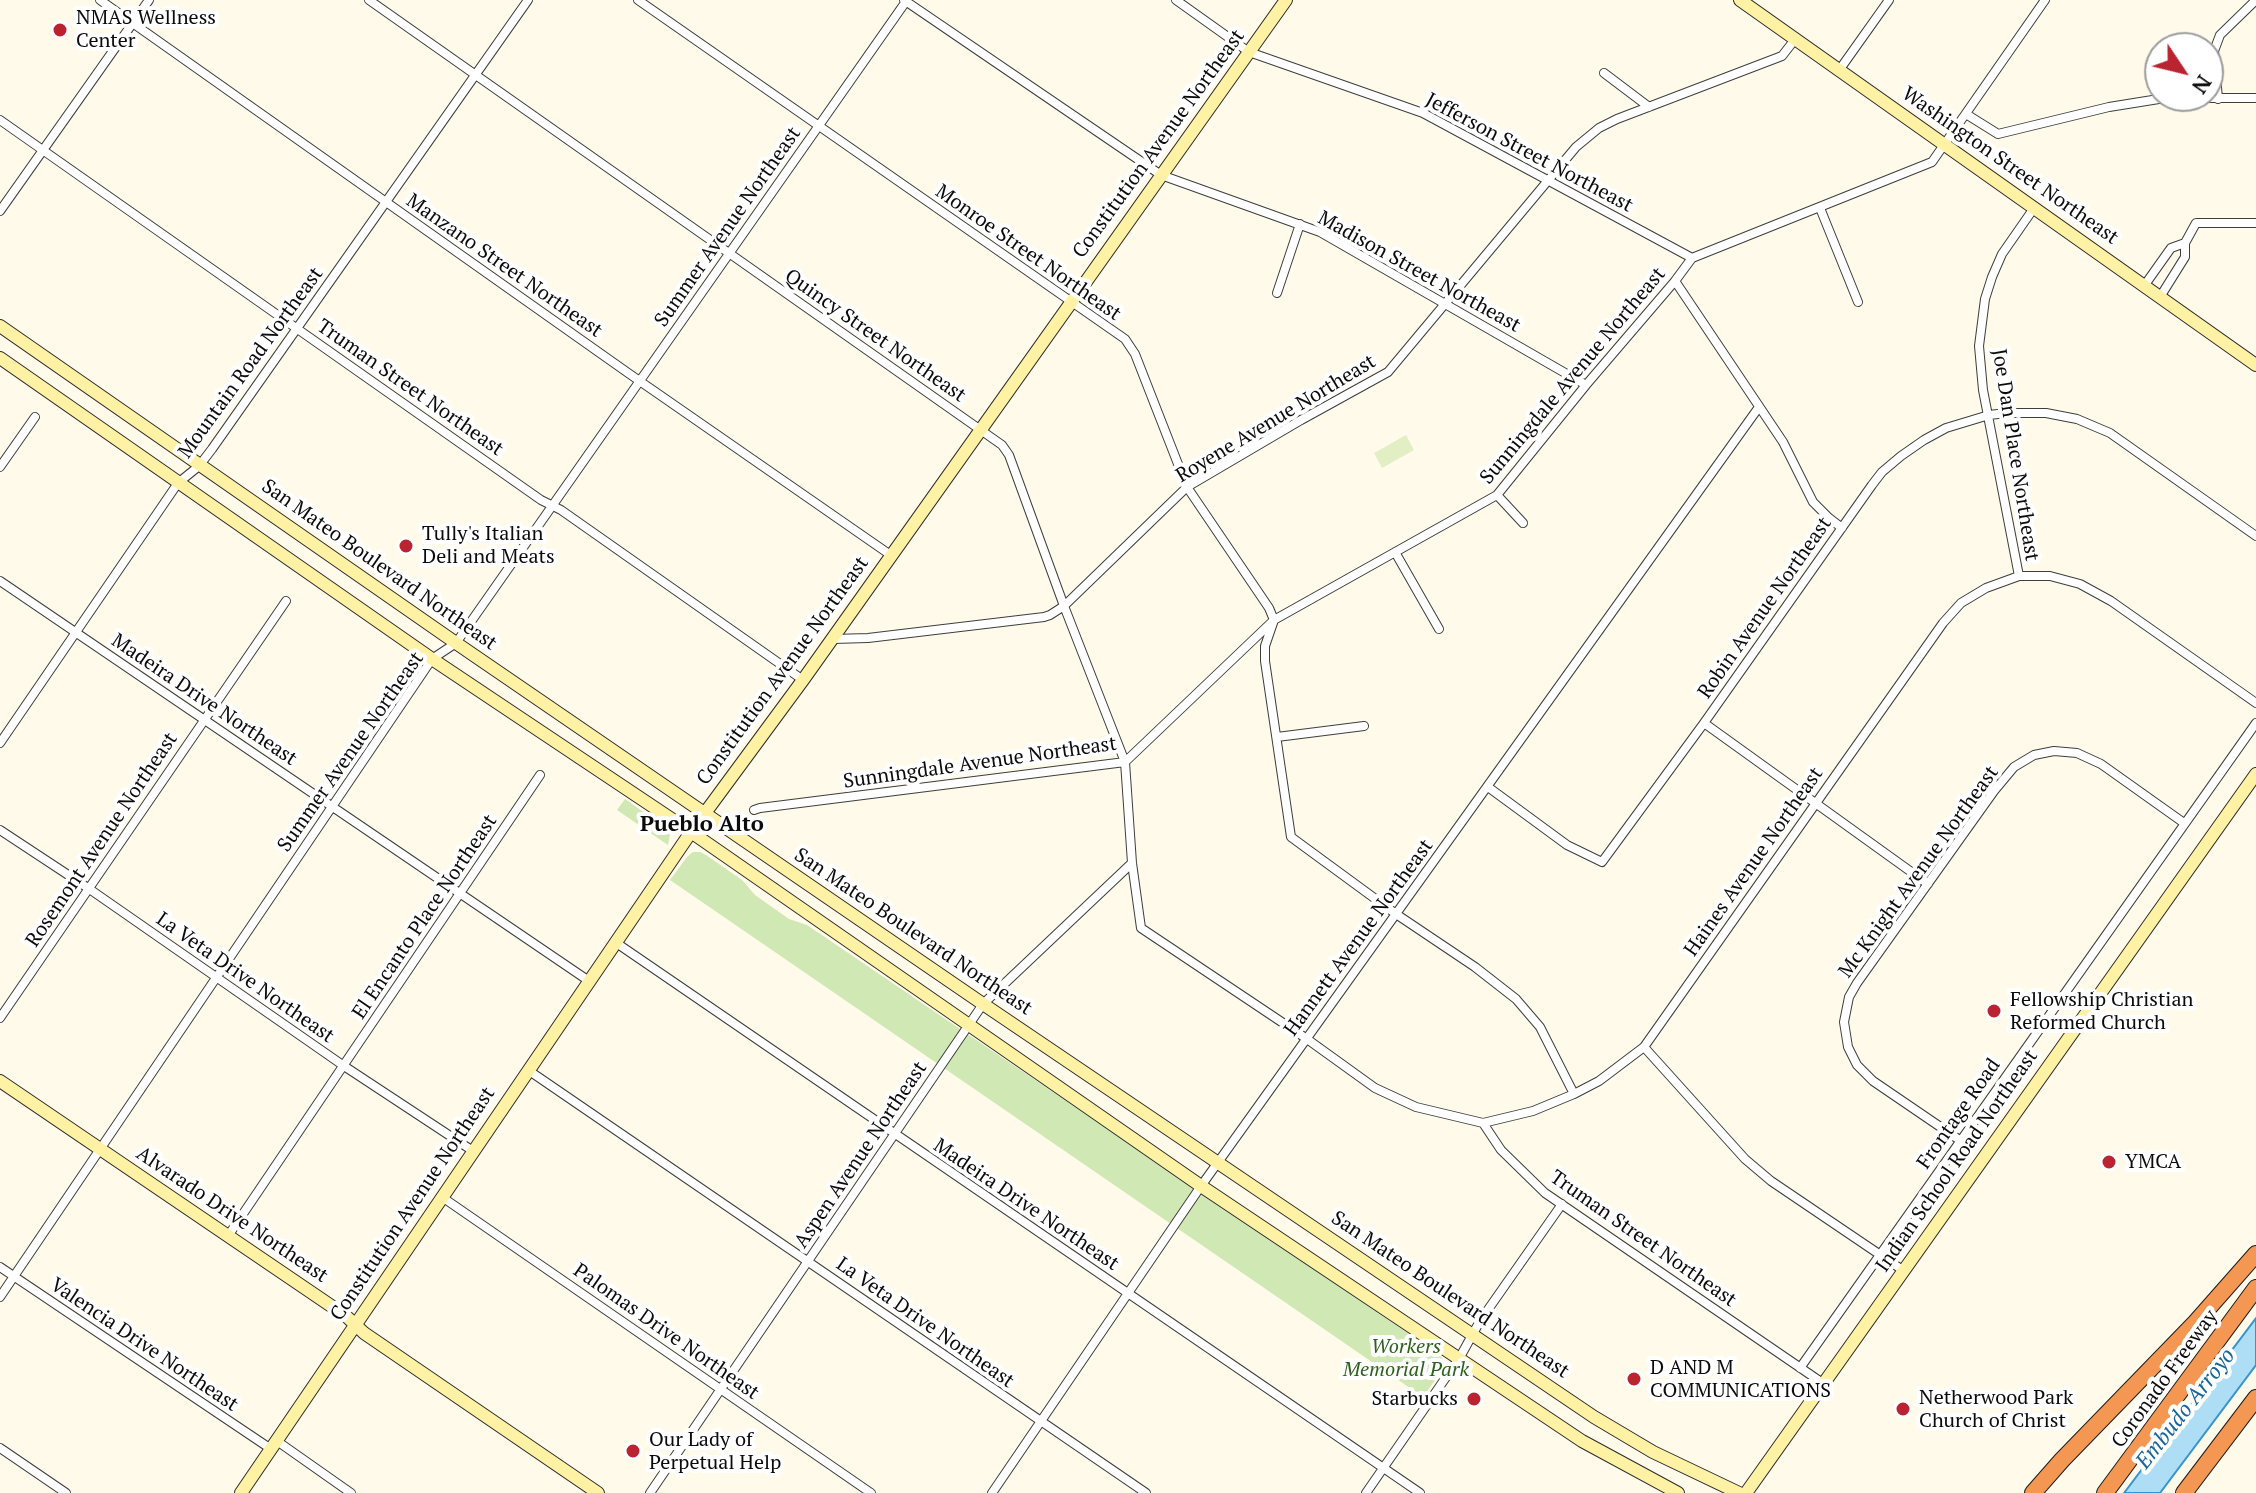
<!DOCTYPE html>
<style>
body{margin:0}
#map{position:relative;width:2256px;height:1493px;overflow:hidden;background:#fffae9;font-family:"PT Serif",serif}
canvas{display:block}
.north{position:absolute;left:2144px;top:32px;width:80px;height:80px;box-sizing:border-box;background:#fff;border:2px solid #9d9d9d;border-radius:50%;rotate:125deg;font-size:22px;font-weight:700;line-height:32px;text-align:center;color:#0b0b0b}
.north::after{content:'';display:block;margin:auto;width:28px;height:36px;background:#b92430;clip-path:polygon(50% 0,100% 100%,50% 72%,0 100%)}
</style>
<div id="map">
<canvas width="2256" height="1493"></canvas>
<div class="north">N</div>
</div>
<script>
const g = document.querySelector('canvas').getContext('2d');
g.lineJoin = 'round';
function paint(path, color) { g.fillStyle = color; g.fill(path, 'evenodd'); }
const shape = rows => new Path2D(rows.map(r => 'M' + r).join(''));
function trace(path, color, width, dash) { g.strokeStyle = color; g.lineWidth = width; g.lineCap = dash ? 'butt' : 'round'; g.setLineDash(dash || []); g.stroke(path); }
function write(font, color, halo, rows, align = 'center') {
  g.font = font + ' "PT Serif",serif'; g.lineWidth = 8; g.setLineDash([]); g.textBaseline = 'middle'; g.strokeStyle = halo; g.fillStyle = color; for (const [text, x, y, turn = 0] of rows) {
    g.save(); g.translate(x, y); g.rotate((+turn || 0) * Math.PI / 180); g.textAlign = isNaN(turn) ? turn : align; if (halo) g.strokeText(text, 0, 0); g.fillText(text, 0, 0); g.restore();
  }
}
const green = shape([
 [625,799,667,829,670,834,668,845,617,810],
 [693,852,700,852,706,855,742,880,755,895,789,919,807,925,1437,1353,1443,1359,1443,1369,1423,1397,670,880,687,857]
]);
const pitch = shape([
 [1406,435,1414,450,1382,468,1374,453]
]);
const water = shape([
 [2256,1318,2256,1365,2160,1493,2124,1493,2256,1318]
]);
const street = shape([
 [100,0,631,375,892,556],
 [369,0,1002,445,1009,455,1064,606,1125,762,1132,863,1141,928,1307,1039,1375,1088,1416,1107,1483,1123,1501,1150,1545,1193,1824,1384],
 [638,0,1125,339,1135,354,1187,487,1269,608,1274,620,1265,646,1265,661,1291,837,1396,914,1475,967,1516,999,1540,1027,1574,1094],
 [904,0,1161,175,1320,232,1586,385],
 [1176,0,1249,52,1423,113,1692,258],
 [1840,69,1889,0],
 [1604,73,1649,107],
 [2218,99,2214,51,2220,35,2256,0],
 [1966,114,1998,134,2109,107,2165,98,2256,98],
 [0,120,541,500,561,510,803,680],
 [1820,208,1858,302],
 [0,211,149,0],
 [1675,281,1783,442,1813,502,1829,518,1842,528],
 [2144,286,2171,248,2185,243],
 [1277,293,1300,224],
 [2160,297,2185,257,2185,243,2196,223,2256,223],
 [0,467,35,417],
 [1497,495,1523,523],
 [1395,552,1439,629],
 [2019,576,1983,390,1979,346,1985,299,1992,277,2002,254,2034,208],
 [0,581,589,981],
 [833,639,868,638,1044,617,1050,615,1064,606,1187,487,1301,420,1388,372,1576,147,1599,128,1617,119,1782,56,1796,38],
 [1704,723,1928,884],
 [1277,737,1364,726],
 [0,743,178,483,199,466,212,449,528,0],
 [1488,787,1567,845,1602,862,1704,723,1872,485,1882,472,1901,456,1924,440,1946,428,1989,415,2007,413,2046,413,2077,419,2110,433,2256,536],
 [754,810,760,808,1125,762,1274,620,1497,495,1586,385,1675,281,1692,258,1932,162,2045,0],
 [0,830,88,888,344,1066,473,1151],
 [615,942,1420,1493],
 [0,1018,286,601],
 [1644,1047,1745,1159,1771,1181,1904,1271],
 [528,1070,1146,1493],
 [1483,1123,1533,1111,1574,1094,1599,1081,1644,1047,1943,623,1961,603,1986,588,2019,576,2050,576,2080,584,2111,601,2256,703],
 [1961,1141,1873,1081,1857,1065,1848,1047,1844,1022,1849,997,1857,983,1994,791,2014,767,2034,755,2054,751,2077,753,2101,764,2184,823],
 [442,1197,871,1493],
 [228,1236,540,775],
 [0,1267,271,1449],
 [0,1297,432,659,456,643,907,0],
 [1800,1368,2256,723],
 [277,1441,351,1493],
 [0,1448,66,1493],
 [650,1493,983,1004,1132,863],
 [992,1493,1201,1186,1759,407],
 [1366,1493,1460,1357,1480,1321,1562,1204]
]);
const secondary = shape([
 [1740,0,2256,365],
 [0,326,456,643,983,1004,1594,1417,1653,1452,1739,1493],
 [0,358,432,659,691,832,1201,1186,1582,1441,1678,1493],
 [0,1081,346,1316,364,1333,598,1493],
 [241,1493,691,832,803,680,1286,0],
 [1746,1493,2256,774]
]);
const highway = shape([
 [2033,1493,2062,1460,2196,1322,2256,1254],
 [2105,1493,2256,1288],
 [2184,1493,2256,1398]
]);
const markers = [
 [60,30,8,"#b92430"],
 [406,546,8,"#b92430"],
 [1994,1011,8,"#b92430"],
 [2109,1162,8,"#b92430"],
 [1634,1379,8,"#b92430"],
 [1474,1399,8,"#b92430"],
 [1903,1409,8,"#b92430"],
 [633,1451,8,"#b92430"]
];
const poiNames = [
 ["NMAS Wellness",76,18],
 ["Center",76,41],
 ["Tully's Italian",422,534],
 ["Deli and Meats",422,557],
 ["Fellowship Christian",2010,1000],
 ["Reformed Church",2010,1023],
 ["YMCA",2125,1162],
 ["D AND M",1650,1368],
 ["COMMUNICATIONS",1650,1391],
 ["Netherwood Park",1919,1398],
 ["Church of Christ",1919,1421],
 ["Starbucks",1458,1399,"right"],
 ["Our Lady of",649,1440],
 ["Perpetual Help",649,1463]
];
const streetNames = [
 ["Constitution Avenue Northeast",1159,144,-54],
 ["Jefferson Street Northeast",1529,153,28],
 ["Washington Street Northeast",2010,166,35],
 ["Summer Avenue Northeast",728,227,-55],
 ["Monroe Street Northeast",1028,253,35],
 ["Manzano Street Northeast",504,266,35],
 ["Madison Street Northeast",1419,272,29],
 ["Quincy Street Northeast",875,336,35],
 ["Mountain Road Northeast",251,363,-54],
 ["Sunningdale Avenue Northeast",1573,376,-50],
 ["Truman Street Northeast",410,388,35],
 ["Royene Avenue Northeast",1276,419,-31],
 ["Joe Dan Place Northeast",2015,455,81],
 ["San Mateo Boulevard Northeast",379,565,35],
 ["Robin Avenue Northeast",1765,608,-55],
 ["Constitution Avenue Northeast",783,671,-54],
 ["Madeira Drive Northeast",204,700,34],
 ["Summer Avenue Northeast",351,752,-55],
 ["Sunningdale Avenue Northeast",980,763,-8],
 ["Rosemont Avenue Northeast",102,840,-56],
 ["Haines Avenue Northeast",1754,862,-55],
 ["Mc Knight Avenue Northeast",1919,872,-54],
 ["El Encanto Place Northeast",425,917,-56],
 ["San Mateo Boulevard Northeast",913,932,34],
 ["Hannett Avenue Northeast",1359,938,-54],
 ["La Veta Drive Northeast",245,978,35],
 ["Frontage Road",1959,1114,-55],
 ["Aspen Avenue Northeast",861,1155,-56],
 ["Indian School Road Northeast",1957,1161,-55],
 ["Constitution Avenue Northeast",413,1204,-56],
 ["Madeira Drive Northeast",1026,1205,34],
 ["Alvarado Drive Northeast",232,1215,34],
 ["Truman Street Northeast",1643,1239,35],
 ["San Mateo Boulevard Northeast",1450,1295,34],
 ["La Veta Drive Northeast",925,1323,35],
 ["Palomas Drive Northeast",666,1332,35],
 ["Valencia Drive Northeast",144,1345,34],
 ["Coronado Freeway",2165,1379,-54]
];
const parkNames = [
 ["Workers",1406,1347],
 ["Memorial Park",1406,1370]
];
const neighbourhoodNames = [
 ["Pueblo Alto",702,825]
];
const waterNames = [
 ["Embudo Arroyo",2186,1409,-52]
];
paint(green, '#d0e8b4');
paint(pitch, '#e2efc5');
paint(water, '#aeddf6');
trace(water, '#3695cc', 2);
trace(street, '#3e3e3e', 10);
trace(secondary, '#2d2d2d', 14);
trace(highway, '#1c1c1c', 18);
trace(street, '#fff', 8);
trace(secondary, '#fff2a4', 12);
trace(highway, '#f49752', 16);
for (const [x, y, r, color] of markers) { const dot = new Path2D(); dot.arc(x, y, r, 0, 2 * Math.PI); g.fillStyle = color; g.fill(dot); trace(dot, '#fff', 3); }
write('20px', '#0b0b0b', '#fff', poiNames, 'left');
write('20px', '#0b0b0b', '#fff', streetNames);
write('italic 20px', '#2d611c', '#fff', parkNames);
write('bold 22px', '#0b0b0b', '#fff', neighbourhoodNames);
write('italic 22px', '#16659b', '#fff', waterNames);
</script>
